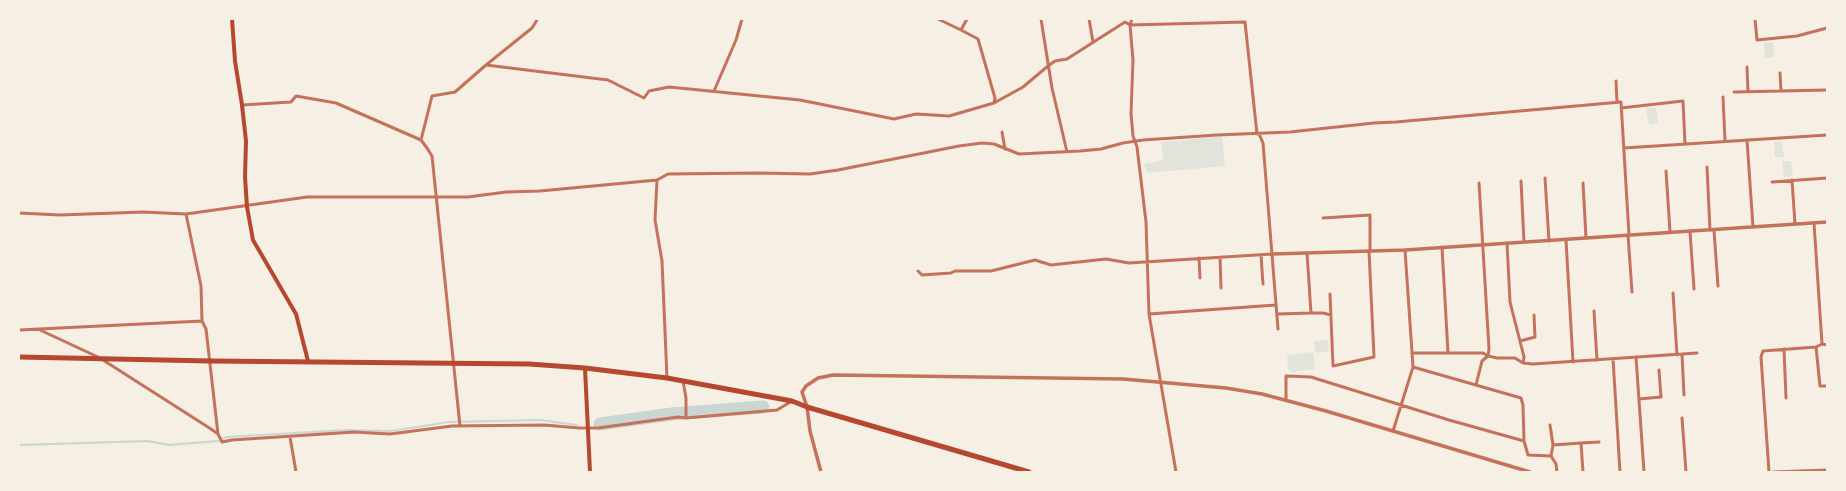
<!DOCTYPE html>
<style>
body{margin:0}
#map{position:relative;width:1846px;height:491px;overflow:hidden;background:#f6efe4;font-family:"Noto Sans",sans-serif}
canvas{display:block}
.frame{position:absolute;inset:0;border:20px solid #f6efe4;pointer-events:none}
</style>
<div id="map">
<canvas width="1846" height="491"></canvas>
<div class="frame"></div>
</div>
<script>
const g = document.querySelector('canvas').getContext('2d');
g.lineJoin = 'round';
function paint(path, color) { g.fillStyle = color; g.fill(path, 'evenodd'); }
const shape = rows => new Path2D(rows.map(r => 'M' + r).join(''));
function trace(path, color, width, dash) { g.strokeStyle = color; g.lineWidth = width; g.lineCap = dash ? 'butt' : 'round'; g.setLineDash(dash || []); g.stroke(path); }
const green = shape([
 [1773,42,1774,57,1765,58,1764,43],
 [1646,108,1656,108,1658,123,1649,125],
 [1222,136,1225,166,1147,173,1144,164,1163,160,1161,142],
 [1774,142,1782,142,1784,157,1775,157],
 [1782,161,1791,161,1793,176,1784,177],
 [1328,340,1329,351,1315,353,1314,341],
 [1313,352,1315,369,1291,372,1288,368,1287,355]
]);
const stream = shape([
 [19,445,148,441,169,445,218,441,226,437,346,430,391,431,449,422,540,420,577,425]
]);
const river = shape([
 [600,424,672,414,763,407]
]);
const minor = shape([
 [938,19,961,30],
 [967,19,961,30,978,39,995,98,994,103],
 [1041,19,1052,88,1067,152],
 [1089,19,1093,42],
 [1132,19,1130,25,1133,60,1131,114,1133,136,1137,147,1146,222,1149,314,1176,472],
 [1755,19,1757,40,1797,36,1827,28],
 [486,65,532,28,537,20],
 [1747,67,1748,92],
 [1780,73,1781,91],
 [1616,81,1617,102],
 [714,91,736,40,742,19],
 [1734,92,1827,90],
 [1723,97,1725,141],
 [242,105,291,102,296,96,336,103,421,140,427,148,432,156,460,426],
 [1621,108,1683,101,1685,144],
 [1002,132,1005,149],
 [1259,134,1263,143,1278,329],
 [421,140,432,96,455,92,486,65,608,80,644,98,649,91,669,87,800,100,894,119,916,114,949,116,994,103,1023,87,1048,66,1055,61,1067,59,1125,22,1130,25,1245,22,1257,134],
 [1747,140,1753,227],
 [1624,148,1827,135],
 [1707,167,1710,230],
 [1666,171,1670,232],
 [1545,178,1549,241],
 [657,180,655,220,662,261,667,378],
 [1792,180,1795,224],
 [1521,181,1524,242],
 [1772,182,1827,178],
 [1583,183,1586,238],
 [19,213,60,215,143,212,186,214,307,197,468,197,506,192,540,191,657,180,668,174,759,173,810,174,838,170,959,146,982,143,994,144,1019,154,1080,151,1101,149,1123,143,1143,140,1217,135,1290,132,1374,123,1396,122,1621,102,1629,235],
 [186,214,201,286,202,321,206,329,218,434],
 [1323,218,1370,215,1370,251],
 [1814,223,1822,344],
 [1714,230,1718,286],
 [1690,231,1694,289],
 [1628,235,1632,292],
 [1566,240,1573,362],
 [1507,243,1510,302,1524,357,1523,363],
 [1442,247,1448,353],
 [1307,253,1311,313,1323,313,1331,315],
 [1261,255,1263,284],
 [1220,257,1221,288],
 [1199,258,1200,278],
 [918,271,922,275,951,273,955,271,991,271,1035,260,1051,265,1106,259,1129,263,1272,254],
 [1673,293,1677,355],
 [1330,294,1333,366,1374,357,1369,251],
 [1594,311,1597,360],
 [1149,314,1276,305],
 [1277,314,1311,313],
 [19,330,202,321],
 [40,330,98,357],
 [1520,341,1535,337,1534,315],
 [1816,347,1820,386,1827,386],
 [1784,349,1786,398],
 [1412,353,1483,353,1488,356,1489,349,1479,183],
 [1682,354,1684,395],
 [1636,357,1644,472],
 [1613,359,1620,472],
 [103,360,211,429,218,434,222,442,232,440,354,432,390,434,452,426,544,425,579,428,598,428,678,417,686,418,777,410,792,401],
 [1413,367,1521,398,1523,405,1524,441,1528,455,1551,456,1556,464,1557,472],
 [683,381,686,398,686,418],
 [1476,385,1482,361,1488,356,1497,358,1515,358,1523,363,1533,364,1697,353],
 [1639,399,1661,397,1659,370],
 [1286,400,1286,376,1311,377,1449,420,1524,441],
 [1682,418,1686,472],
 [1550,425,1553,445],
 [1393,431,1413,367,1405,250],
 [290,437,296,472],
 [1581,443,1599,442],
 [1551,456,1553,445,1581,443,1583,472],
 [1769,472,1761,357,1763,351,1816,347,1822,344,1827,345],
 [1773,472,1827,470]
]);
const tertiary = shape([
 [1272,254,1405,250,1827,222],
 [821,472,810,431,807,407,802,392,806,386,818,378,833,375,1123,379,1226,388,1262,394,1326,411,1530,472]
]);
const secondary = shape([
 [232,19,235,61,242,105,246,141,245,177,247,207,253,240,296,314,308,361],
 [585,368,590,472]
]);
const trunk = shape([
 [19,357,211,361,529,364,585,368,667,378,792,401,807,407,1029,472]
]);
paint(green, '#e2e4dc');
trace(stream, '#c9d6d2', 2);
trace(river, '#c9d6d2', 13);
trace(minor, '#c5725c', 3);
trace(tertiary, '#c5725c', 3.5);
trace(secondary, '#b5482f', 4);
trace(trunk, '#b5482f', 5);
</script>
